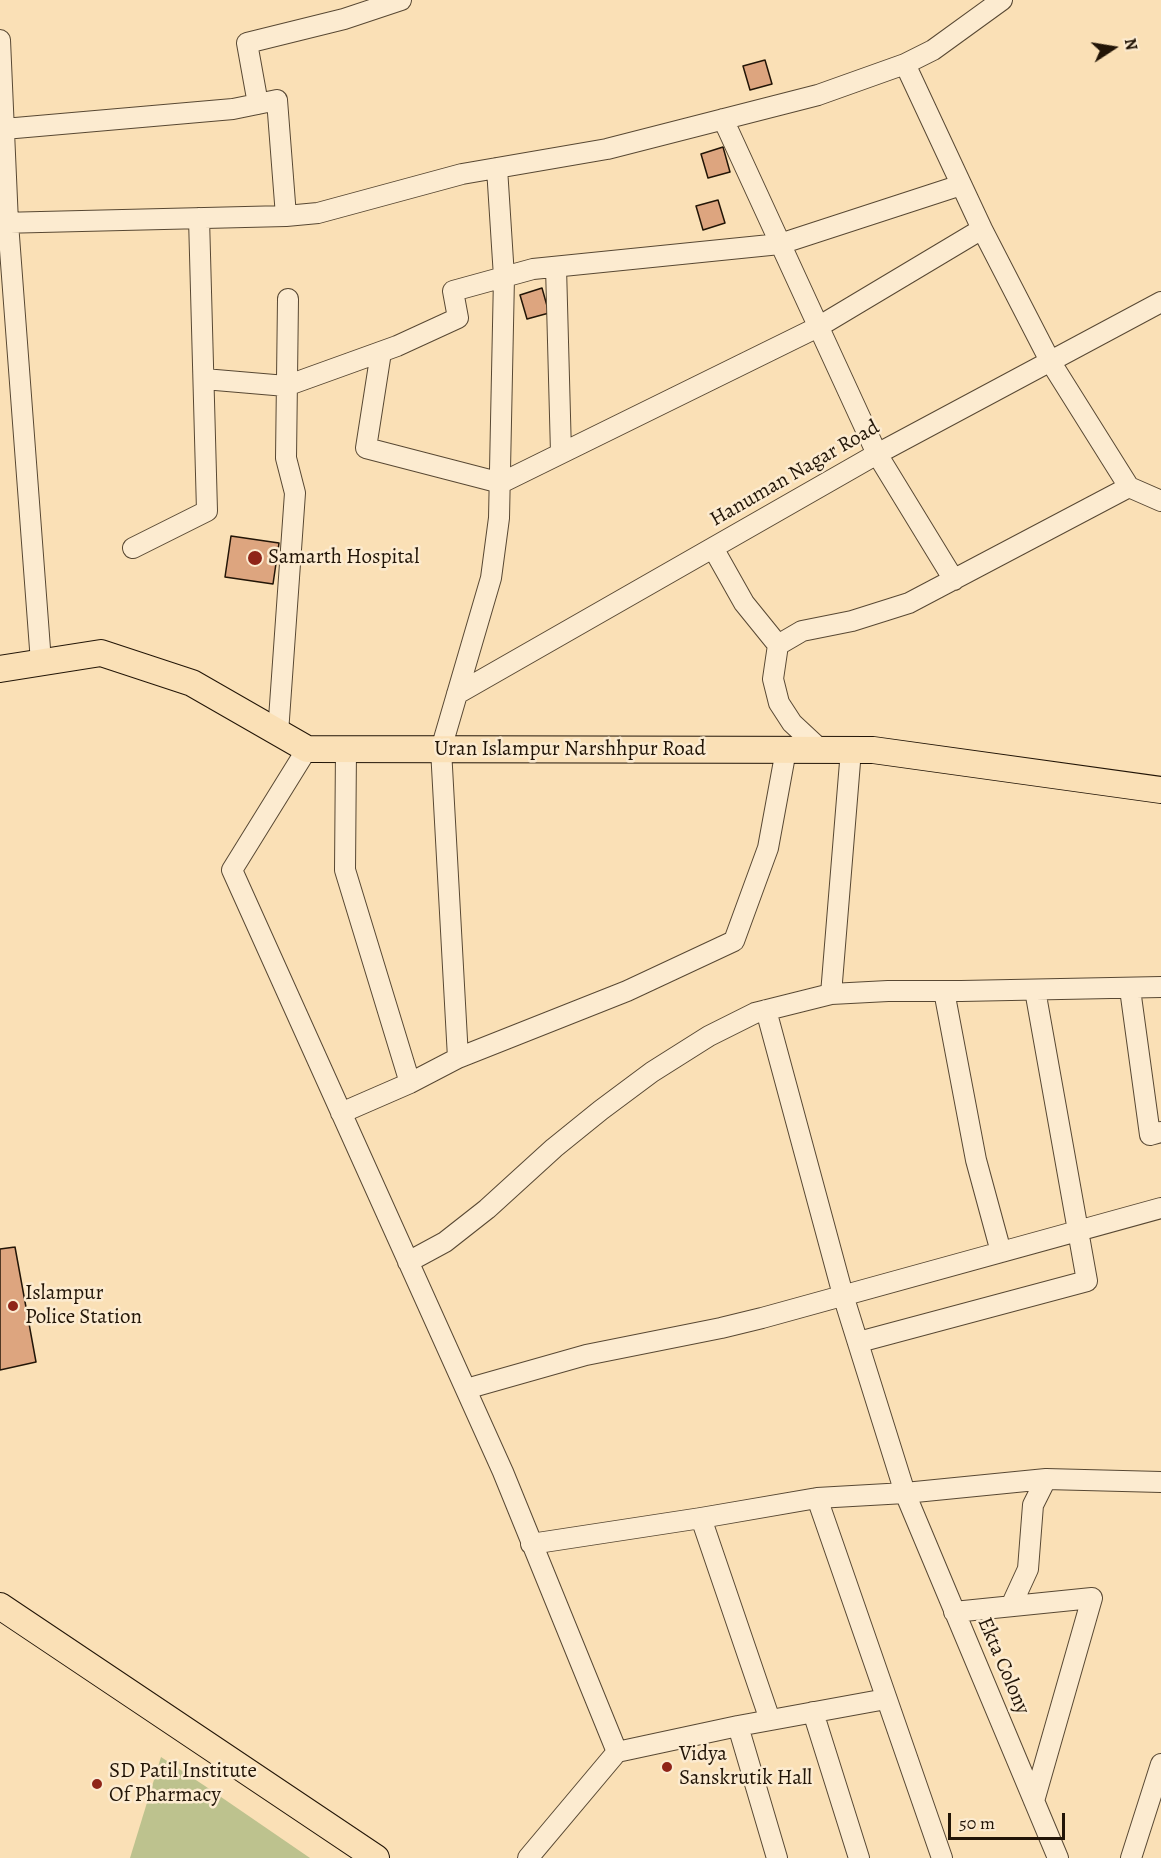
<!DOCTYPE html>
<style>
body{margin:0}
#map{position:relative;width:1161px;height:1858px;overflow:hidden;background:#fae0b6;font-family:Alegreya,serif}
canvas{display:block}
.north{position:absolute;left:1083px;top:18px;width:60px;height:60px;-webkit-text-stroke:4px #fcebd0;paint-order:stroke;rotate:78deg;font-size:16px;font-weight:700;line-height:24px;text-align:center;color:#221507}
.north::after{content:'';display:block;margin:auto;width:21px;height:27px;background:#221507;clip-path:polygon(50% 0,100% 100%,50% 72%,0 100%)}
.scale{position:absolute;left:948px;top:1813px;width:117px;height:27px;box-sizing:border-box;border:3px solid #221507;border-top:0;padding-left:8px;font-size:18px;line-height:21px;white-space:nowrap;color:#221507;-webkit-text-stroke:4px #fcebd0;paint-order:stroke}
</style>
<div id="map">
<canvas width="1161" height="1858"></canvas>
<div class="north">N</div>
<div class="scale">50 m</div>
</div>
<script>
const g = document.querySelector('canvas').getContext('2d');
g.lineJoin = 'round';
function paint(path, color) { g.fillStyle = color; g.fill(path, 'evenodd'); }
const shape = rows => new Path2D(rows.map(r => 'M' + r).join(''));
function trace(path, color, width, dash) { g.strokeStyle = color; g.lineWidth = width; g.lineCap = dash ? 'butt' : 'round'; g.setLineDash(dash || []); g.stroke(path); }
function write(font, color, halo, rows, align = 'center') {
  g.font = font + ' Alegreya,serif'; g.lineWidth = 5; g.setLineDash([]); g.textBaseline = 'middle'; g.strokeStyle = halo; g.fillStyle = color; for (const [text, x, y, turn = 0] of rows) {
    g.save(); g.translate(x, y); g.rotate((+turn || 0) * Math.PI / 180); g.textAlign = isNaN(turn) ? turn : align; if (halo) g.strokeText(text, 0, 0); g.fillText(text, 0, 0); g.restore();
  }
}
const green = shape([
 [161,1757,205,1786,310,1858,130,1858]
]);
const building = shape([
 [765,60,772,84,750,90,743,66,765,60],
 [723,147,730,172,708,178,701,154,723,147],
 [718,200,725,223,703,230,696,206,718,200],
 [542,288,549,313,527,319,520,295,542,288],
 [231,536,279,543,273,584,225,577,231,536],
 [15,1247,36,1362,0,1370,0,1249,15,1247]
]);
const minor = shape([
 [0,40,8,223,41,662],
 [905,64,982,229,1050,361,1129,487,1161,501],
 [258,104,247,43,344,19,401,0],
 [723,119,877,454,954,580],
 [4,129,233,109,277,100,286,216],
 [0,223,286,216,318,213,462,174,607,149,818,95,905,64,933,50,1002,0],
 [556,267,561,453],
 [381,352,366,448,501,483,818,327,982,229],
 [204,379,286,386,397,346,458,318,453,291,533,269,780,244,961,185],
 [133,548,207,511,199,218],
 [713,548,744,603,778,645,773,679,779,703,792,723,821,750],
 [778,645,802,631,852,621,909,603,1129,487],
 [457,694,877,454,1161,302],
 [278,733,295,493,286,458,288,299],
 [307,749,232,870,503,1472,617,1752,528,1858],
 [346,749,345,870,410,1083],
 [1130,989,1150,1135,1161,1132],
 [944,991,976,1160,1001,1252],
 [831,994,888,991,961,991,1161,987],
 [766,1010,843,1295,905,1493,1058,1858],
 [458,1058,441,749,491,578,499,518,504,277,497,168],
 [341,1113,410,1083,458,1058,627,991,734,941,768,848,786,750],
 [408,1262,445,1242,487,1209,554,1148,601,1110,652,1072,709,1036,755,1013,831,994,851,750],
 [859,1342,1087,1281,1035,990],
 [466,1389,586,1355,721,1328,762,1318,1161,1208],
 [817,1498,942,1858],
 [701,1518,770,1720],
 [531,1544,701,1518,817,1498,905,1493,1046,1479,1161,1482],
 [1011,1606,1028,1569,1033,1505,1046,1479],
 [954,1612,1092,1598,1034,1801],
 [813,1712,859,1858],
 [738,1726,777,1858],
 [617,1752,738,1726,886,1699],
 [1131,1858,1161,1764]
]);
const major = shape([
 [0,669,101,653,192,683,307,749,873,750,1161,790],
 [0,1606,376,1858]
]);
const markers = [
 [255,558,8,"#8f2418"],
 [13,1306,6,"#8f2418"],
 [667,1767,6,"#8f2418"],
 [97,1784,6,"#8f2418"]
];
const streetNames = [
 ["Hanuman Nagar Road",795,474,-30],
 ["Uran Islampur Narshhpur Road",570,750],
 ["Ekta Colony",1003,1666,67]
];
const poiNames = [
 ["Samarth Hospital",268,558],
 ["Islampur",25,1294],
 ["Police Station",25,1318],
 ["Vidya",679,1755],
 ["Sanskrutik Hall",679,1779],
 ["SD Patil Institute",109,1772],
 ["Of Pharmacy",109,1796]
];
paint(green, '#bdc28e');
paint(building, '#dda57f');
trace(building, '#221507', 1.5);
trace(minor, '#584833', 22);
trace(major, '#221507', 28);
trace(minor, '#fcebd0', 20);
trace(major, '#fae0b6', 26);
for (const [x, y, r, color] of markers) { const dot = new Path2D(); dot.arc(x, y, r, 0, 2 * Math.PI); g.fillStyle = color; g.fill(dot); trace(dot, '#fcebd0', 2); }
write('21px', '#221507', '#fcebd0', streetNames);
write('21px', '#221507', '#fcebd0', poiNames, 'left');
</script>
